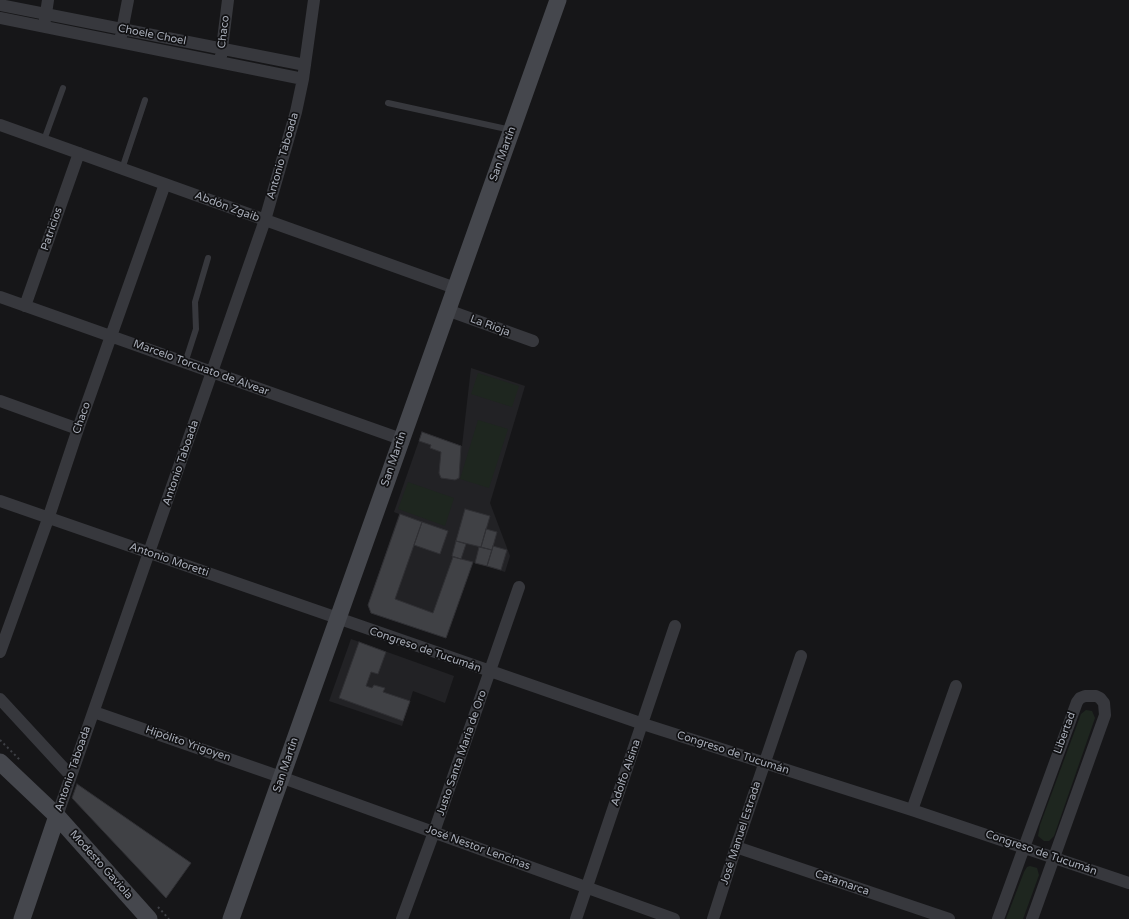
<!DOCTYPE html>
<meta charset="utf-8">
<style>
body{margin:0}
canvas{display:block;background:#161618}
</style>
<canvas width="1129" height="919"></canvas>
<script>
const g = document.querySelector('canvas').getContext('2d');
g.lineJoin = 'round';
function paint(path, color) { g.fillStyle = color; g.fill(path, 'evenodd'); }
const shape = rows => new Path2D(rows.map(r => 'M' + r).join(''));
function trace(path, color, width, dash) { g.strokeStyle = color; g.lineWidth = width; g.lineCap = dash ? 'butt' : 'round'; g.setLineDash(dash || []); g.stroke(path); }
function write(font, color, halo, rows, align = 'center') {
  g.font = font + ' "Varela Round",sans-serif'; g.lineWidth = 3.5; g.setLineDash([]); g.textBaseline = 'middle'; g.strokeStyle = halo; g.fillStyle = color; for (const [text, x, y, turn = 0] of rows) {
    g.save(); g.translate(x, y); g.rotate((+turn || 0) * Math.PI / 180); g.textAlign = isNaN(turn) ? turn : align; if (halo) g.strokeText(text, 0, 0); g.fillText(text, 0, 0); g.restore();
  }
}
const built = shape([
 [471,368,525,386,490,503,510,556,505,572,473,562,446,638,371,613,368,605,399,514,394,512,422,432,462,446],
 [351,639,454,676,445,703,413,691,402,726,329,701]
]);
const green = shape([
 [478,373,519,386,512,407,471,394],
 [478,420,508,429,489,488,460,479],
 [408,482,454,498,445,526,398,509],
 [1086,710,1092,711,1095,718,1054,836,1049,841,1044,841,1038,836,1040,825,1081,714],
 [1030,866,1037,868,1039,875,1023,919,1006,919,1024,872,1027,867]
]);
const building = shape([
 [422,432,461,446,459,478,455,480,441,478,439,473,441,452,430,448,431,445,419,441,422,432],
 [465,509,490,516,481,547,456,541,465,509],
 [400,514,422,522,395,599,433,613,453,557,473,562,446,638,371,613,368,605,400,514],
 [422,522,448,531,440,554,414,545,422,522],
 [486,529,497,532,492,550,481,547,486,529],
 [456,541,466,544,461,559,452,556,456,541],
 [493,546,507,550,501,570,487,566,493,546],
 [479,547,492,550,487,566,475,563,479,547],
 [359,642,386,652,378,674,371,672,366,686,372,688,374,685,385,688,383,692,410,701,403,721,339,698,359,642],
 [77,784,191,863,166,898,72,798,77,784]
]);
const path = shape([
 [0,740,20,760],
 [158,907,169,919]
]);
const lane = shape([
 [388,103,511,130],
 [44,140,63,88],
 [122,169,145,100],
 [185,363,196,329,195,302,208,258]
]);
const street = shape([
 [0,5,305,65],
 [0,18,303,79],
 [45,20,48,0],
 [121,36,128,0],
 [221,56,228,0],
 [0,125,455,288],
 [0,297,401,439],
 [25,306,79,153],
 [447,310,533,341],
 [0,401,78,429],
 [0,501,643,724,912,810,1129,883],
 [0,652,48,519,78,429,165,184],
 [0,699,71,776],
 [94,712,275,775,674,919],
 [912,810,956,686],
 [57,816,265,220,296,112,303,79,314,0],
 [736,847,949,919],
 [402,919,434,832,519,587],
 [576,919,675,626],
 [713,919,736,847,801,656],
 [998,919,1077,702,1080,698,1085,696,1096,696,1100,698,1104,703,1105,715,1032,919]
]);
const secondary = shape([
 [0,762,57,816,149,919],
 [22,919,57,816],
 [231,919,558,0]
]);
const streetNames = [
 ["Chaco",224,32,-83],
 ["Choele Choel",152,35,11],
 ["San Martín",503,154,-70],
 ["Antonio Taboada",283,156,-74],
 ["Abdón Zgaib",227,207,20],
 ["Patricios",52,229,-71],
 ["La Rioja",490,326,20],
 ["Marcelo Torcuato de Alvear",201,368,20],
 ["Chaco",82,418,-71],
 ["San Martín",394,459,-71],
 ["Antonio Taboada",181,463,-71],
 ["Antonio Moretti",169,560,19],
 ["Congreso de Tucumán",425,650,19],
 ["Libertad",1065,733,-70],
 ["Hipólito Yrigoyen",188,744,19],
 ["Justo Santa María de Oro",462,753,-71],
 ["Congreso de Tucumán",733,753,18],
 ["San Martín",286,765,-71],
 ["Antonio Taboada",73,769,-71],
 ["Adolfo Alsina",626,773,-71],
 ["José Manuel Estrada",741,833,-72],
 ["José Nestor Lencinas",478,848,20],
 ["Congreso de Tucumán",1041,853,19],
 ["Modesto Gaviola",101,865,48],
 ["Catamarca",842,883,19]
];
paint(built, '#222225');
paint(green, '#1e261f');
paint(building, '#404145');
trace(building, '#303034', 1);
trace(path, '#3d3f44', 2, [2, 3]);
trace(lane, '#37383d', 6);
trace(street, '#37383d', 12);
trace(secondary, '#45474d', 17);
write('11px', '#a8adb8', '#111113', streetNames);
</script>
